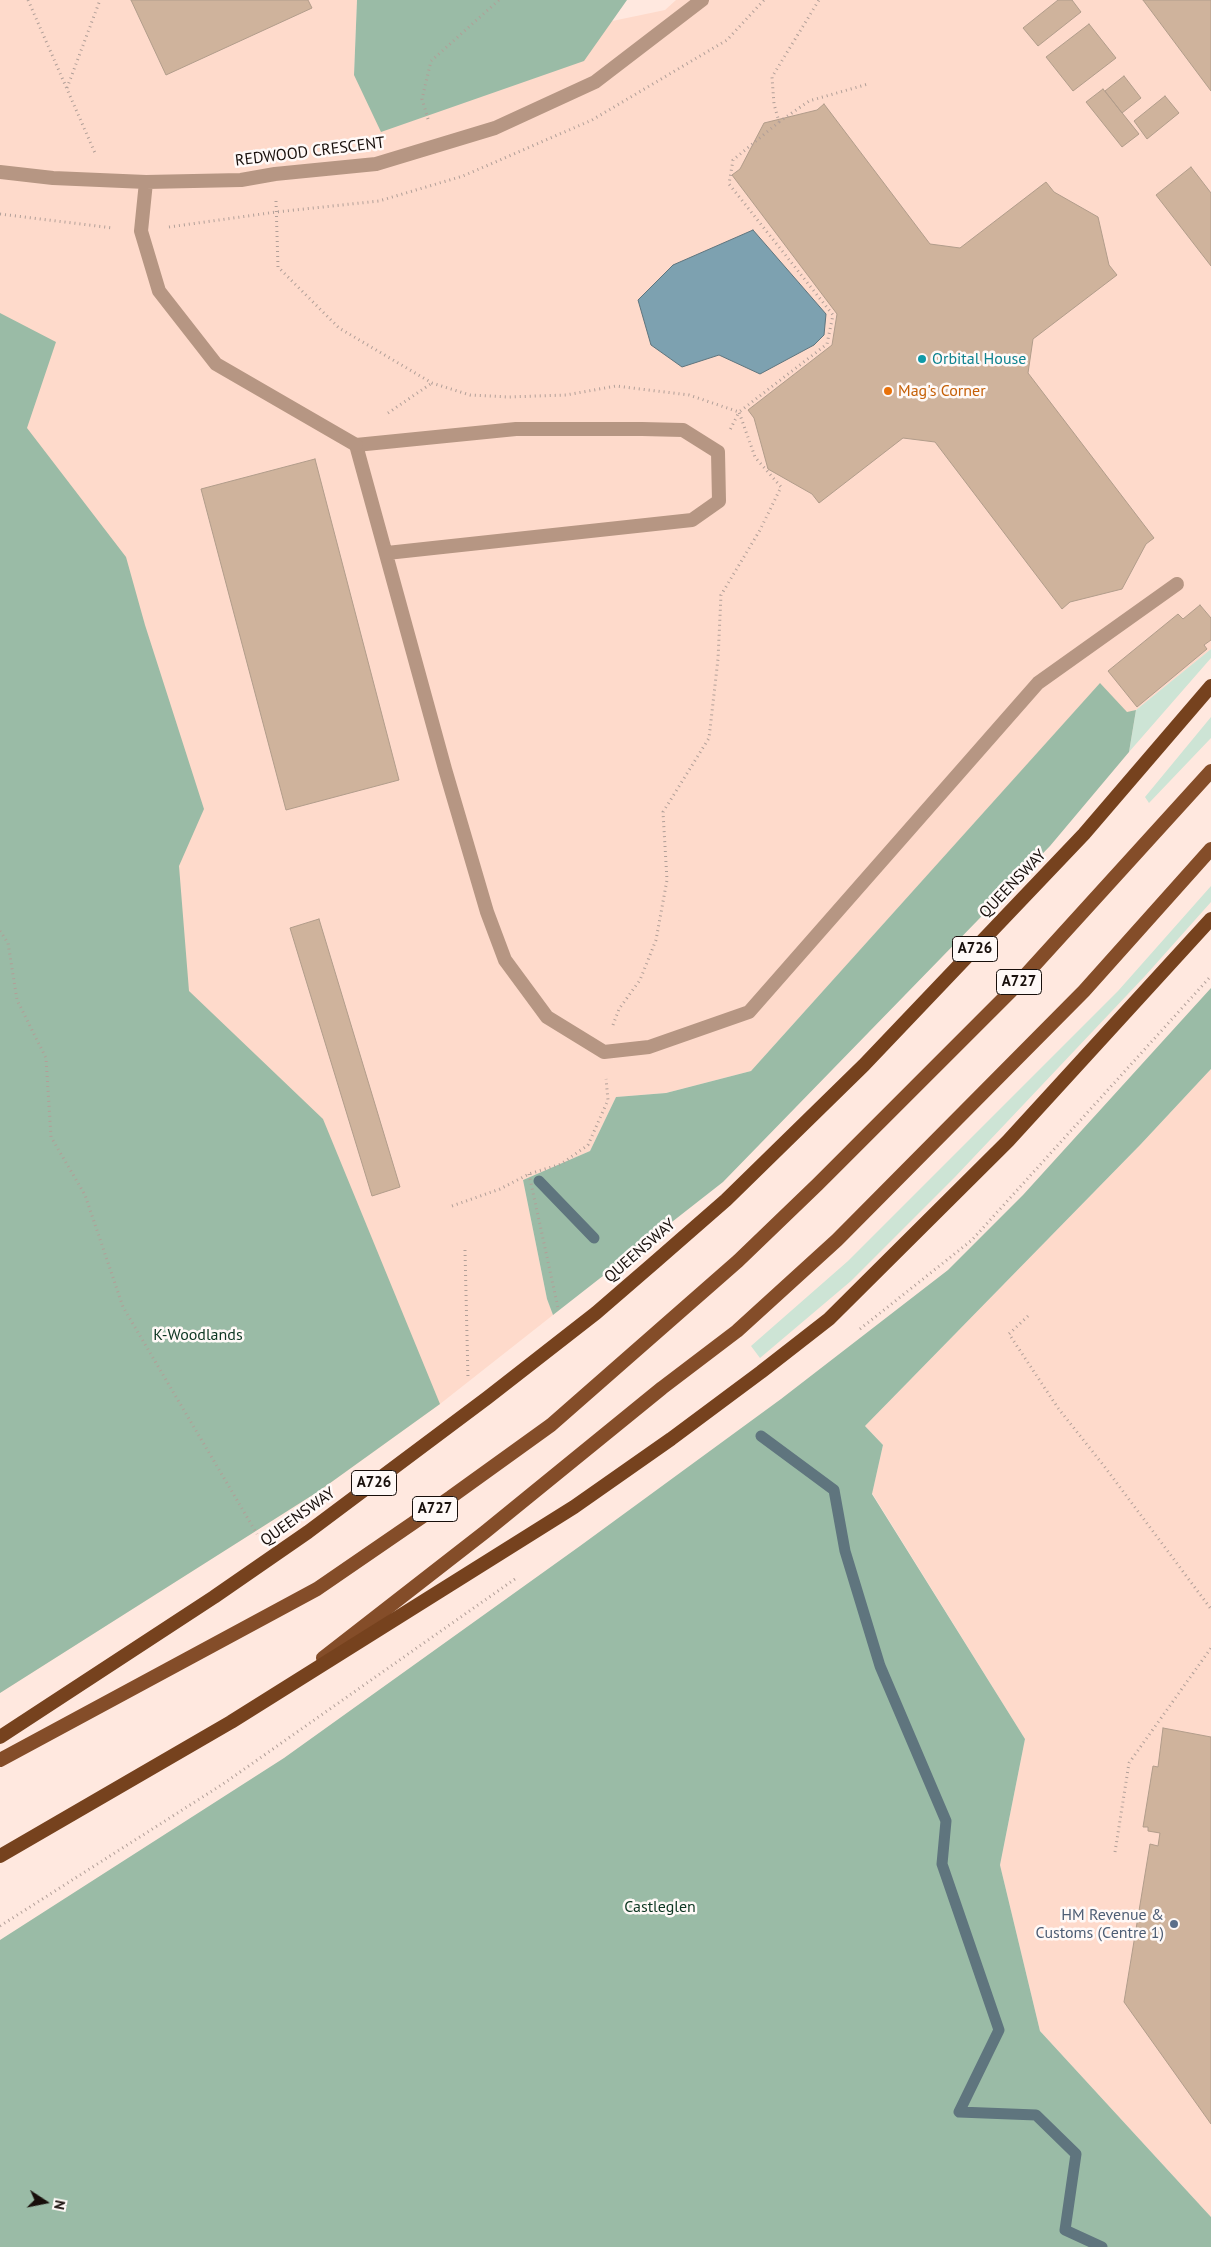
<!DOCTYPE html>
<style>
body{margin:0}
#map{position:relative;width:1211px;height:2247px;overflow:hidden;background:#ffe8df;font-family:"PT Sans",sans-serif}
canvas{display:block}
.north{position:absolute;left:20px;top:2177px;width:50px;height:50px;-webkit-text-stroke:4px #fff9f7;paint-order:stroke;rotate:101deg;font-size:14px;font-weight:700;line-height:20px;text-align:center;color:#180f0b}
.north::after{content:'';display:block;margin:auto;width:18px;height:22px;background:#180f0b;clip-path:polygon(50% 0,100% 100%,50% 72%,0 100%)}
</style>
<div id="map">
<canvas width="1211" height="2247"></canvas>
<div class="north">N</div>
</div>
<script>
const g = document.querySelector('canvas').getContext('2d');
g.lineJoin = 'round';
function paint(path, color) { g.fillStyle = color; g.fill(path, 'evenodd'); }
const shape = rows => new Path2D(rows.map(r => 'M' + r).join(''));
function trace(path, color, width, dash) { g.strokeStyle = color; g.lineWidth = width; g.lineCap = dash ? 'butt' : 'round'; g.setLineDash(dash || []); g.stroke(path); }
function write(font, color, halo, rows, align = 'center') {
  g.font = font + ' "PT Sans",sans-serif'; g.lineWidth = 5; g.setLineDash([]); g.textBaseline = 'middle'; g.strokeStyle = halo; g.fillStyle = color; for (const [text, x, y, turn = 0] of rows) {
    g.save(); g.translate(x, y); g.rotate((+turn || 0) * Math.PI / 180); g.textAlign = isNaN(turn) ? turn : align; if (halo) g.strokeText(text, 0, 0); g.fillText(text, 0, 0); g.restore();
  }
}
const built = shape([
 [0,0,357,0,354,75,665,10,676,0,1211,0,1211,649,1136,710,1127,713,1100,684,751,1071,666,1093,616,1097,590,1151,523,1180,547,1299,553,1315,440,1404,319,1491,0,1693],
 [1211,1069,1211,2217,1040,2031,1000,1865,1025,1739,872,1493,883,1445,865,1426,1141,1144]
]);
const green = shape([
 [1211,649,1211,658,1129,752,1136,710],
 [1211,717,1211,738,1149,803,1145,797],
 [1211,886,1211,902,1145,976,955,1177,851,1281,760,1358,751,1346,848,1261,1118,991]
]);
const forest = shape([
 [357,0,627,0,584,61,381,132,354,75],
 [0,313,56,342,27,428,126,557,145,625,204,809,179,866,189,991,323,1119,440,1404,319,1491,0,1693],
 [1100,683,1127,712,1136,710,1129,752,1050,846,723,1182,553,1315,547,1299,523,1180,590,1151,616,1097,666,1093,751,1071],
 [1211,988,1211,1069,1141,1144,865,1426,883,1445,872,1494,1025,1739,1000,1865,1040,2031,1211,2217,1211,2247,0,2247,0,1940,284,1758,580,1546,781,1399,948,1270,1023,1195]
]);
const water = shape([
 [753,230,826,314,824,335,814,345,760,374,719,355,682,367,651,345,638,300,673,265,753,230]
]);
const stream = shape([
 [539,1181,594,1238],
 [761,1436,834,1490,845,1551,880,1666,946,1821,942,1864,999,2030,959,2112,1036,2115,1076,2154,1065,2230,1102,2247]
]);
const building = shape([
 [131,0,308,0,312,8,166,75,131,0],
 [1058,0,1072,0,1081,12,1038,46,1023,28,1058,0],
 [1143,0,1211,0,1211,91,1143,0],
 [1089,24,1116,58,1073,91,1046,57,1089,24],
 [1124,76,1141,98,1122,113,1105,91,1124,76],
 [1103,89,1139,134,1122,147,1086,102,1103,89],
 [1165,96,1179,113,1147,139,1134,121,1165,96],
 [824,104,930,244,960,248,1046,182,1054,192,1098,217,1109,265,1117,275,1033,339,1028,373,1154,538,1146,544,1122,589,1070,602,1062,609,935,442,903,438,819,503,812,494,768,469,754,418,748,410,832,345,837,314,732,175,740,169,764,123,817,110,824,104],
 [1191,167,1211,193,1211,266,1156,195,1191,167],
 [315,459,399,780,286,810,201,489,315,459],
 [1200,605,1211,618,1211,640,1204,645,1207,649,1137,707,1108,671,1178,614,1183,619,1200,605],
 [319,919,400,1187,372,1196,290,928,319,919],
 [1163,1728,1211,1737,1211,2124,1124,2002,1150,1844,1158,1846,1160,1833,1148,1831,1148,1827,1143,1827,1153,1766,1158,1767,1163,1728]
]);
const path = shape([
 [28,0,95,153],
 [67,88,100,0],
 [428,119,422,99,431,61,499,0],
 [779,122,809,101,868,84],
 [276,201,278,267,339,328,432,383,470,395,508,397,566,395,616,386,689,395,739,412,827,344,833,315,729,184,733,160,779,122,774,104,772,77,819,0],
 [0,214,113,228],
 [169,227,276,212,379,201,463,176,592,120,727,40,764,0],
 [388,413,432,383],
 [0,931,8,943,17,1000,46,1058,51,1137,85,1195,123,1307,257,1534],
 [613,1025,619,1009,640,980,656,940,667,880,663,812,709,738,718,659,721,595,760,530,781,487,755,457,739,412,730,430],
 [529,1174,558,1308],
 [452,1206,500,1189,529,1174,561,1164,588,1145,608,1100,606,1079],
 [465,1250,468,1379],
 [1028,1316,1009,1334,1058,1408,1104,1466,1211,1609],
 [860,1329,972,1240,1211,976],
 [1115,1852,1129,1763,1211,1648],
 [0,1926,223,1784,515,1579]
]);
const service = shape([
 [387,553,692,520,719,501,718,452,683,430,642,429,516,429,356,445,445,769,487,912,505,960,547,1017,604,1052,649,1047,749,1012,1038,683,1177,584]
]);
const minor = shape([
 [0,172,53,178,146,182,241,180,275,174,376,164,495,128,595,82,702,0],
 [146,182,141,231,159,291,216,364,356,445]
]);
const primary = shape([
 [323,1658,485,1532,662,1388,737,1331,837,1240,1084,991,1211,849],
 [0,1760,317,1589,451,1497,551,1425,738,1261,818,1184,1011,991,1211,771]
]);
const trunk = shape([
 [0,1737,214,1597,308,1532,487,1398,596,1313,655,1262,726,1200,864,1065,1084,834,1211,686],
 [0,1856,231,1722,574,1507,671,1439,761,1372,829,1319,1008,1141,1211,919]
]);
const markers = [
 [922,359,5,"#0f9aa8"],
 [888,391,5,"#e8710a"],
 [1174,1924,5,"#5c6f8a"]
];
const shields = [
 [975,949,45],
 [1019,982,45],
 [374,1483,45],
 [435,1509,45]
];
const shieldNames = [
 ["A726",975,949],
 ["A727",1019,982],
 ["A726",374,1483],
 ["A727",435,1509]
];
const streetNames = [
 ["REDWOOD CRESCENT",310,152,-7],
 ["QUEENSWAY",1013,884,-46],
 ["QUEENSWAY",640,1251,-41],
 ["QUEENSWAY",298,1517,-36]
];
const cultureNames = [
 ["Orbital House",932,359]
];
const foodNames = [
 ["Mag's Corner",898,391]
];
const parkNames = [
 ["K-Woodlands",198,1335],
 ["Castleglen",660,1907]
];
const serviceNames = [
 ["HM Revenue &",1164,1915],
 ["Customs (Centre 1)",1164,1933]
];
paint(built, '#fedacb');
paint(green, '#cde4d5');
paint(forest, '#9abba6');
paint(water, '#7da1b0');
trace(water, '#5f757e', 1);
trace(stream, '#5f757e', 11);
paint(building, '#cfb39c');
trace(building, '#b29d8b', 1);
trace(path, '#b19f98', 3, [1, 4]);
trace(service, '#b69683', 14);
trace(minor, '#b69683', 14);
trace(primary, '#844d29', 14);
trace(trunk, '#76421e', 14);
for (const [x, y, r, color] of markers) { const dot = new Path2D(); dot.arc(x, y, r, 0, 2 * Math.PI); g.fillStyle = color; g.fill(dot); trace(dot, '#fff9f7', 2); }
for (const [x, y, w] of shields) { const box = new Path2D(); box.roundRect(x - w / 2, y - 12.5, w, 25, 4); g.fillStyle = '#fff9f7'; g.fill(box); trace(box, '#180f0b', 1); }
write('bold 15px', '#180f0b', null, shieldNames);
write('16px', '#180f0b', '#fff9f7', streetNames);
write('16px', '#0d838f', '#fff9f7', cultureNames, 'left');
write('16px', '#c56008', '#fff9f7', foodNames, 'left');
write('16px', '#0c3621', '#fff9f7', parkNames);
write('16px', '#4e5e75', '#fff9f7', serviceNames, 'right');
</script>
